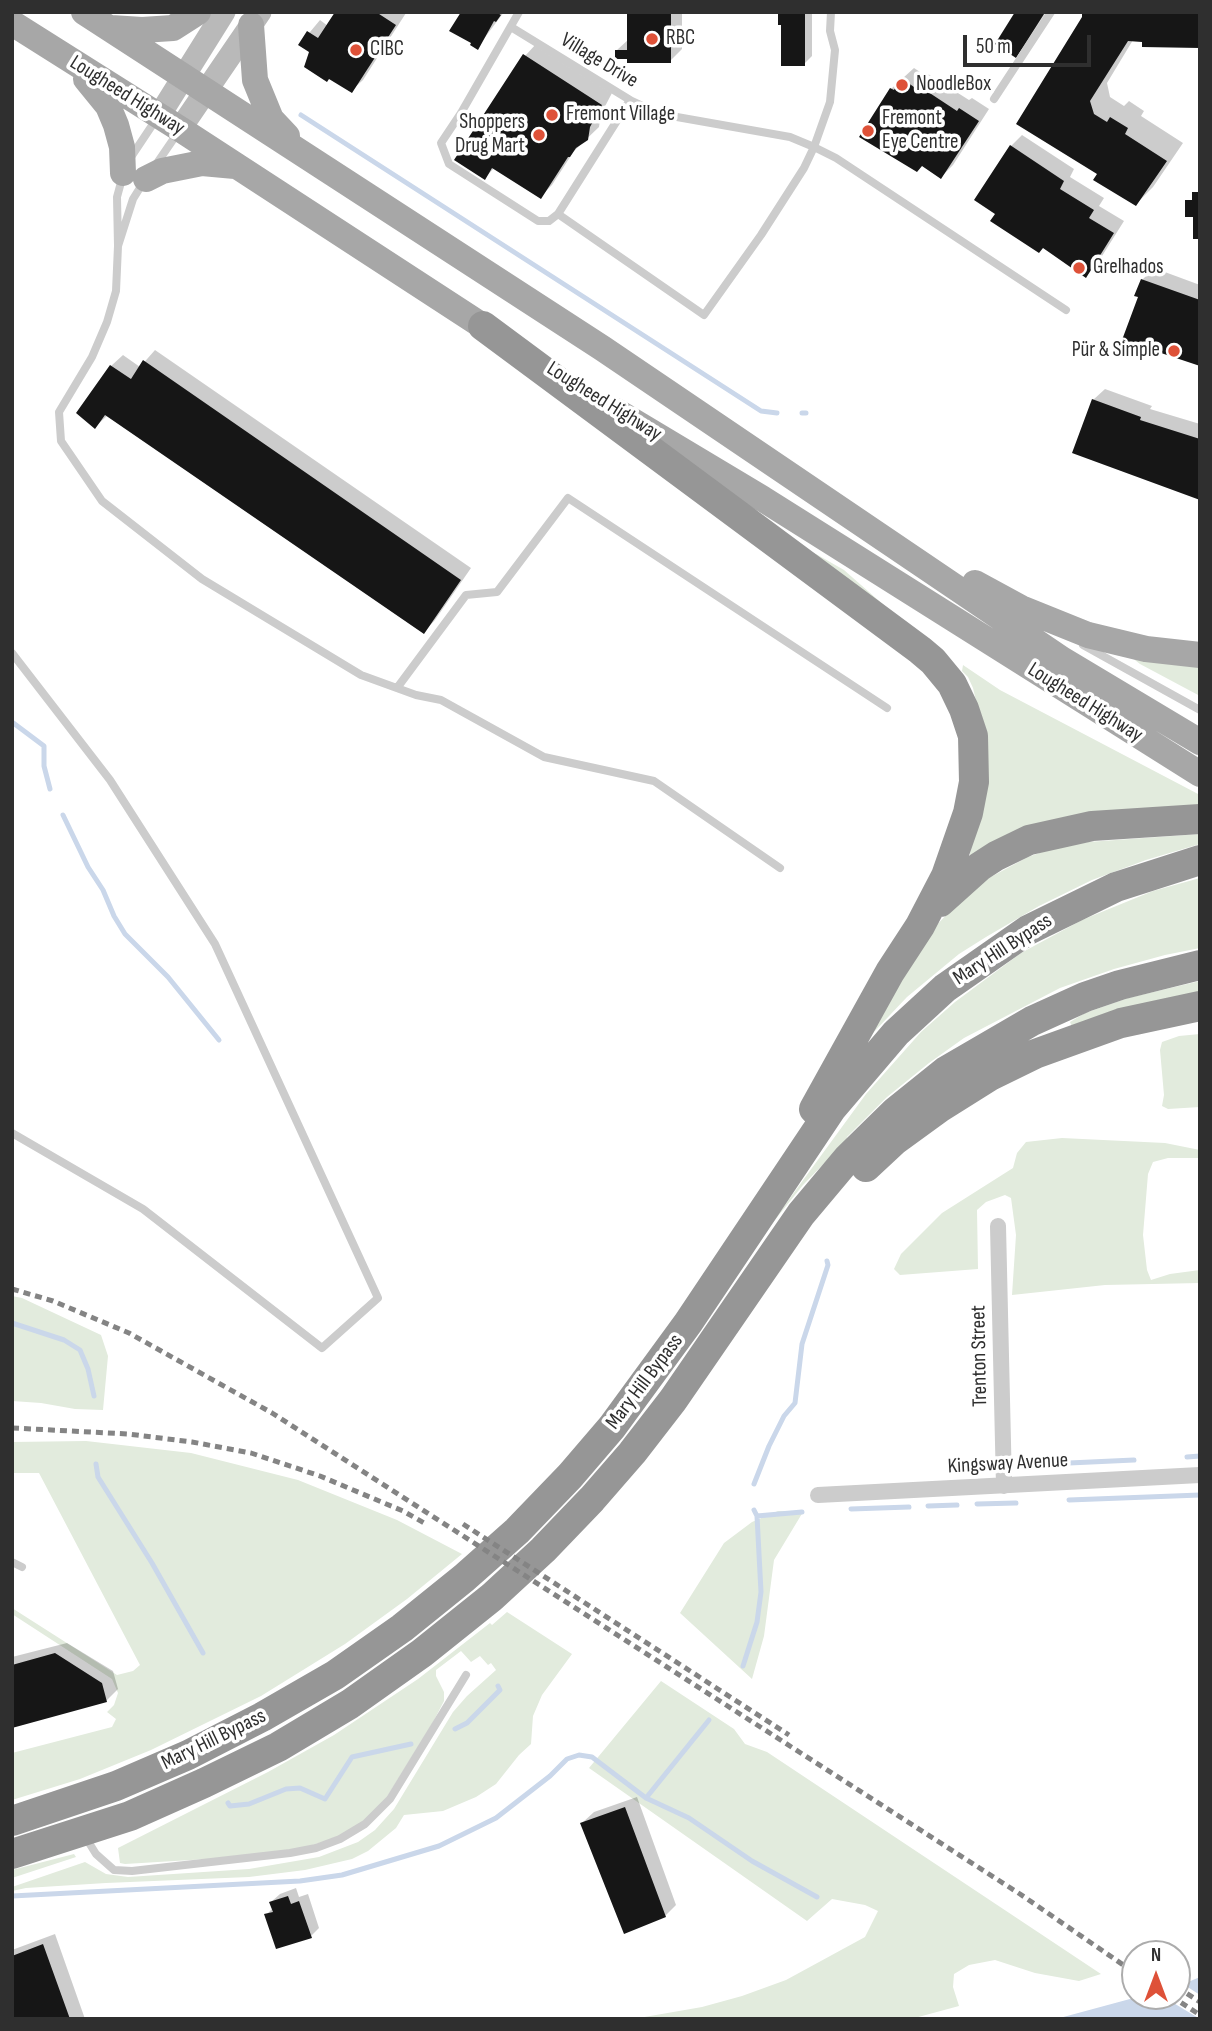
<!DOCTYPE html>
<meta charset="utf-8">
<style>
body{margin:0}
#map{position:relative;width:1212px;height:2031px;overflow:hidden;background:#fff;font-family:"Sofia Sans Condensed",sans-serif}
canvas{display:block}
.frame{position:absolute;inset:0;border:14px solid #2f2f2f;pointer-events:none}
.north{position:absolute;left:1121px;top:1940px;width:70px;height:70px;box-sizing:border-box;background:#fff;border:2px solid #acacac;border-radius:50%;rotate:0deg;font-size:19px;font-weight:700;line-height:28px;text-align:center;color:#2f2f2f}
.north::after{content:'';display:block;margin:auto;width:24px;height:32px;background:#de5138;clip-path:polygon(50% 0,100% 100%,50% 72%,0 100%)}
.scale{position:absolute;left:963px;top:35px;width:128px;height:32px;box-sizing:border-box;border:4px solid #2f2f2f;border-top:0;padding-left:9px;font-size:21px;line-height:24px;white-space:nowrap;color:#2f2f2f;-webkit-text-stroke:5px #fff;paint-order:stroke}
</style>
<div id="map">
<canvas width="1212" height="2031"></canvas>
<div class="frame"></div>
<div class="north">N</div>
<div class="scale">50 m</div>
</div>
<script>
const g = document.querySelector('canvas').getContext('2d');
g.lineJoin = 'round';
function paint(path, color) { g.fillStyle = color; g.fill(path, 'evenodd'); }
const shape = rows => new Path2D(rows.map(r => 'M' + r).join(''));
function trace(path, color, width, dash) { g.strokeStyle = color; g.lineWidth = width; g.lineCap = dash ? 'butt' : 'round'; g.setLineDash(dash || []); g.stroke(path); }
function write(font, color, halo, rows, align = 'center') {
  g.font = font + ' "Sofia Sans Condensed",sans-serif'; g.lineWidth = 7; g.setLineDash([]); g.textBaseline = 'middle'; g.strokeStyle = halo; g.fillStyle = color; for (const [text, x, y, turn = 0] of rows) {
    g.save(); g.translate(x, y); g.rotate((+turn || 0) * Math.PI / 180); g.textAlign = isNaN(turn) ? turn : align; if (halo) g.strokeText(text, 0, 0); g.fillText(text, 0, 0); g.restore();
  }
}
const green = shape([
 [808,552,816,554,844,570,886,607],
 [1131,657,1200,667,1200,696,1140,664],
 [963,665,1000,690,1200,795,1200,807,970,856,978,709,973,688,968,677,962,671],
 [1200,834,1200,844,1146,860,1092,880,1039,906,986,937,959,954,907,997,856,1051,930,932,952,909,987,879,1028,857,1048,850,1088,842],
 [1200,878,1200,948,1165,955,1114,969,1060,988,964,1038,929,1063,887,1097,847,1137,846,1141,803,1185,766,1231,866,1094,921,1032,955,1002,1021,953,1082,920,1153,891],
 [1200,981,1200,995,1072,1027,1070,1022,1085,1013,1128,998],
 [1200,1034,1200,1107,1168,1109,1162,1106,1164,1095,1160,1050,1162,1042,1179,1036],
 [1062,1138,1165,1143,1200,1150,1200,1158,1168,1158,1153,1162,1148,1174,1143,1235,1147,1270,1151,1280,1170,1274,1200,1270,1200,1283,1105,1285,1012,1295,1016,1235,1011,1198,1005,1195,986,1202,977,1210,978,1269,900,1275,894,1269,901,1254,942,1213,1013,1168,1017,1153,1026,1142],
 [12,1296,22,1298,101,1335,108,1356,103,1410,75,1409,41,1403,12,1401],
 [86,1441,191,1453,298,1480,397,1520,462,1554,407,1599,345,1644,261,1696,151,1750,80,1779,12,1800,12,1753,112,1727,116,1719,107,1712,114,1705,118,1693,112,1679,12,1614,12,1608,117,1675,133,1671,140,1665,39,1473,12,1473,12,1442],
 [778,1511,803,1512,774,1560,764,1636,752,1679,680,1613,724,1543,752,1522],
 [507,1612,572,1654,542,1695,533,1716,531,1744,519,1755,496,1784,476,1797,443,1811,404,1815,396,1828,368,1851,352,1859,305,1870,249,1877,106,1883,26,1888,12,1891,12,1887,85,1862,106,1874,128,1877,249,1869,319,1857,358,1842,375,1830,394,1809,453,1712,467,1696,496,1670,491,1663,488,1665,480,1656,471,1662,461,1651,436,1670,436,1676,444,1692,444,1701,432,1724,382,1805,375,1814,345,1835,303,1848,240,1857,125,1864,120,1863,118,1848,268,1772,334,1735,418,1679,490,1623,492,1625],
 [661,1681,734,1729,745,1744,767,1752,1101,1974,1079,1981,1035,1973,995,1960,969,1965,954,1974,953,1987,959,2006,911,2019,633,2019,702,2007,742,1996,786,1980,865,1937,878,1911,865,1905,832,1899,807,1921,589,1768],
 [74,1854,76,1857,70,1859,12,1878,12,1870]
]);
const water = shape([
 [1200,1977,1200,2019,1056,2019,1141,1996,1177,1996,1181,1985]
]);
const pier = shape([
 [1180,1982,1200,1995,1200,2019,1162,1996,1177,1996,1177,1983]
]);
const shadow = shape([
 [337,12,406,13,363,80,351,91,312,51,300,44,320,20,328,26],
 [463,12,504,12,477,48],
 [629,12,682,12,682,49,670,61,629,57,617,50,629,39],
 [779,12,812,12,812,56,804,64],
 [1017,12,1046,12,1024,47,1016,55],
 [1084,17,1144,40,1133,40,1107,83,1110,97,1124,106,1129,101,1144,111,1141,116,1183,143,1153,187,1136,204,1100,173,1019,124],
 [536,44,612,93,601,114,599,127,574,151,552,185,540,197,495,167,485,178,525,56],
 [914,68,926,76,928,74,969,100,972,98,989,109,953,165,941,177,891,89],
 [1022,135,1074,169,1070,177,1104,198,1099,206,1124,221,1097,264,1086,276,997,213,1011,146],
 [1154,268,1200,285,1200,364,1140,296,1142,280],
 [155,350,471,568,435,620,424,632,108,415,95,427,111,366,123,355,140,367],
 [1105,389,1152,406,1150,409,1200,424,1200,498,1093,400],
 [67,1643,113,1671,118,1689,106,1701,12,1726,12,1657],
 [637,1797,676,1905,665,1916,582,1823,594,1812],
 [296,1888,299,1897,308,1894,319,1928,311,1936,266,1915,273,1908,271,1902,280,1894],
 [55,1934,85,2019,12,2019,12,1950]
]);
const stream = shape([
 [301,115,761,411,777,413],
 [802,413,806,413],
 [12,722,44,746,44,766,50,789],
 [63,815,88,867,103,890,114,916,125,934,168,977,219,1040],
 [12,1323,64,1340,80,1350,88,1369,94,1396],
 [1187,1457,1200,1456],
 [96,1464,98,1477,152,1563,203,1653],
 [1026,1465,1134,1460],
 [754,1484,769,1446,784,1416,795,1403,802,1344,828,1265,827,1261],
 [1069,1500,1200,1495],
 [977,1504,1016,1503],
 [928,1506,957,1505],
 [851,1509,909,1507],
 [757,1516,802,1512],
 [743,1666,757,1622,761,1592,757,1516,754,1510],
 [455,1729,467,1723,500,1690,498,1686],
 [646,1798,709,1720],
 [228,1803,230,1806,249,1804,286,1789,300,1788,325,1799,352,1757,411,1744],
 [12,1896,300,1881,342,1875,439,1846,496,1818,550,1776,567,1759,579,1755,592,1757,646,1798,689,1818,752,1861,817,1897]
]);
const building = shape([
 [335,12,376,12,396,25,352,93,329,79,327,82,304,67,309,52,298,45,307,31,318,38],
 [461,12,496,12,501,15,496,22,494,21,478,50,470,45,471,43,449,31],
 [627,12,671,12,671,63,627,63,627,59,615,59,615,50,627,50],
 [778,12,805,12,805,66,781,66,781,25,778,25],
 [1015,12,1044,14,1016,58,995,44],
 [1082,12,1200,12,1200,48,1142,47,1142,42,1128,41,1090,101,1094,114,1107,122,1110,117,1128,128,1125,134,1167,161,1136,206,1093,180,1097,174,1016,124,1082,17],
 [523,54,602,105,590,127,588,140,576,148,570,157,568,157,541,199,492,168,485,180,454,160],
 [901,78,914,87,916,84,957,111,959,108,979,121,941,179,922,166,917,172,859,137,890,88,894,90],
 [1010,145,1064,181,1060,189,1094,210,1089,218,1114,233,1086,278,1043,248,1039,253,990,221,995,214,974,200],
 [1192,192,1200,192,1200,239,1193,239,1193,217,1185,217,1185,200,1192,200],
 [1141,279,1200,300,1200,366,1122,340,1138,297,1134,296],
 [143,360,461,580,424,634,105,415,95,429,76,413,110,365,131,379],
 [1092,399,1141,417,1140,420,1200,439,1200,500,1072,453],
 [55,1653,102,1683,107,1702,12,1728,12,1665],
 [625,1807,666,1917,624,1934,580,1823],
 [288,1896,291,1904,299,1901,312,1938,276,1949,264,1914,273,1912,269,1902],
 [43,1944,70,2019,12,2019,12,1956]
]);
const lane = shape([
 [519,12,461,113,441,143,449,164,538,221,549,221,558,214],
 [511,27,630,100,660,114,790,137,814,147,830,102,835,50,830,31,831,12],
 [994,99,1051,12],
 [630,100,558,214,704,315,761,235,804,168,814,147,836,158,1066,310],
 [131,157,157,118],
 [155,166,179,131],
 [123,175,117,197,118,246,133,199,143,183],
 [118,246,116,291,107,322,92,357,59,412,61,441,102,501,202,579,361,675,416,695,441,700,544,757,654,781,780,868],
 [1083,645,1200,710],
 [12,653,110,780,215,944,378,1298,322,1348,143,1209,12,1133],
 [397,688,466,595,497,592,568,498,887,708],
 [12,1562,22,1567],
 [86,1838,96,1854,114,1870,132,1871,290,1853,316,1848,340,1839,365,1824,390,1799,466,1675]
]);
const street = shape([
 [998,1226,1004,1486],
 [818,1495,1200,1475]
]);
const secondary = shape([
 [159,116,224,12],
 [180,129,260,12]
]);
const primary = shape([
 [84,12,602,348,1063,660,1200,742],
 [12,23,180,129,501,338],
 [251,25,255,80,271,119,287,136],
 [111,28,142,30,173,28,198,12],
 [86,79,108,106,116,125,122,147,123,173],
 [146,179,162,171,202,163,235,166],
 [616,411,763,499,1200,774],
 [975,583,1021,608,1088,635,1146,649,1200,655]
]);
const highway = shape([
 [483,326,920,650,933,661,952,684,964,709,973,736,974,782,968,813,946,876,920,926,890,972,814,1109],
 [940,902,979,867,996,856,1029,840,1092,826,1200,819],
 [866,1167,895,1140,939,1108,990,1076,1035,1054,1121,1023,1200,1006],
 [12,1821,116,1786,188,1755,262,1717,335,1675,402,1628,464,1578,517,1531,570,1476,612,1427,688,1323,832,1108,896,1033,945,988,1028,930,1116,887,1200,860],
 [12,1854,130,1816,204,1783,278,1747,350,1704,422,1653,492,1597,543,1550,592,1499,632,1453,673,1400,801,1214,848,1158,895,1112,946,1071,1032,1021,1085,997,1120,985,1200,965]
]);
const rail = shape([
 [12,1289,53,1301,129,1333,272,1413,1020,1894,1135,1973],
 [12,1428,128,1434,192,1442,251,1453,320,1476,403,1511,426,1524],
 [463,1524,789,1735],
 [1177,1987,1200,2002],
 [1171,1996,1200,2015]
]);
const markers = [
 [652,39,7,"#de5138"],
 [356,50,7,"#de5138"],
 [902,85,7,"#de5138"],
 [552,115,7,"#de5138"],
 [868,131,7,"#de5138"],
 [539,135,7,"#de5138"],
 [1079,268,7,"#de5138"],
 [1174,351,7,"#de5138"]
];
const poiNames = [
 ["RBC",666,39],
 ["CIBC",370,50],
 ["NoodleBox",916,85],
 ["Fremont Village",566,115],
 ["Fremont",882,119],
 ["Eye Centre",882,143],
 ["Shoppers",525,123,"right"],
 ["Drug Mart",525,147,"right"],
 ["Grelhados",1093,268],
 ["Pür & Simple",1160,351,"right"]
];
const streetNames = [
 ["Village Drive",599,61,31],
 ["Lougheed Highway",127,96,32],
 ["Lougheed Highway",604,402,32],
 ["Lougheed Highway",1085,703,32],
 ["Mary Hill Bypass",1003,950,-33],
 ["Trenton Street",980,1356,-91],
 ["Mary Hill Bypass",645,1382,-53],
 ["Kingsway Avenue",1008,1464,-3],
 ["Mary Hill Bypass",214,1740,-26]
];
paint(green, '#e2ebdd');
paint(water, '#cad7ea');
paint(pier, '#fff');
paint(shadow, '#0003');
trace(stream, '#cad7ea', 5);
paint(building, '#161616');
trace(lane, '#ccc', 8);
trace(street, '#ccc', 16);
trace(secondary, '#b9b9b9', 23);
trace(primary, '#a7a7a7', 26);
trace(highway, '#969696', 30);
trace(rail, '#848484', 5, [7, 5]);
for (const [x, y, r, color] of markers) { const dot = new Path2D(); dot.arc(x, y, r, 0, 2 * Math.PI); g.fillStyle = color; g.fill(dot); trace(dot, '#fff', 2.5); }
write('21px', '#2f2f2f', '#fff', poiNames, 'left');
write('21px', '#2f2f2f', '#fff', streetNames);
</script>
